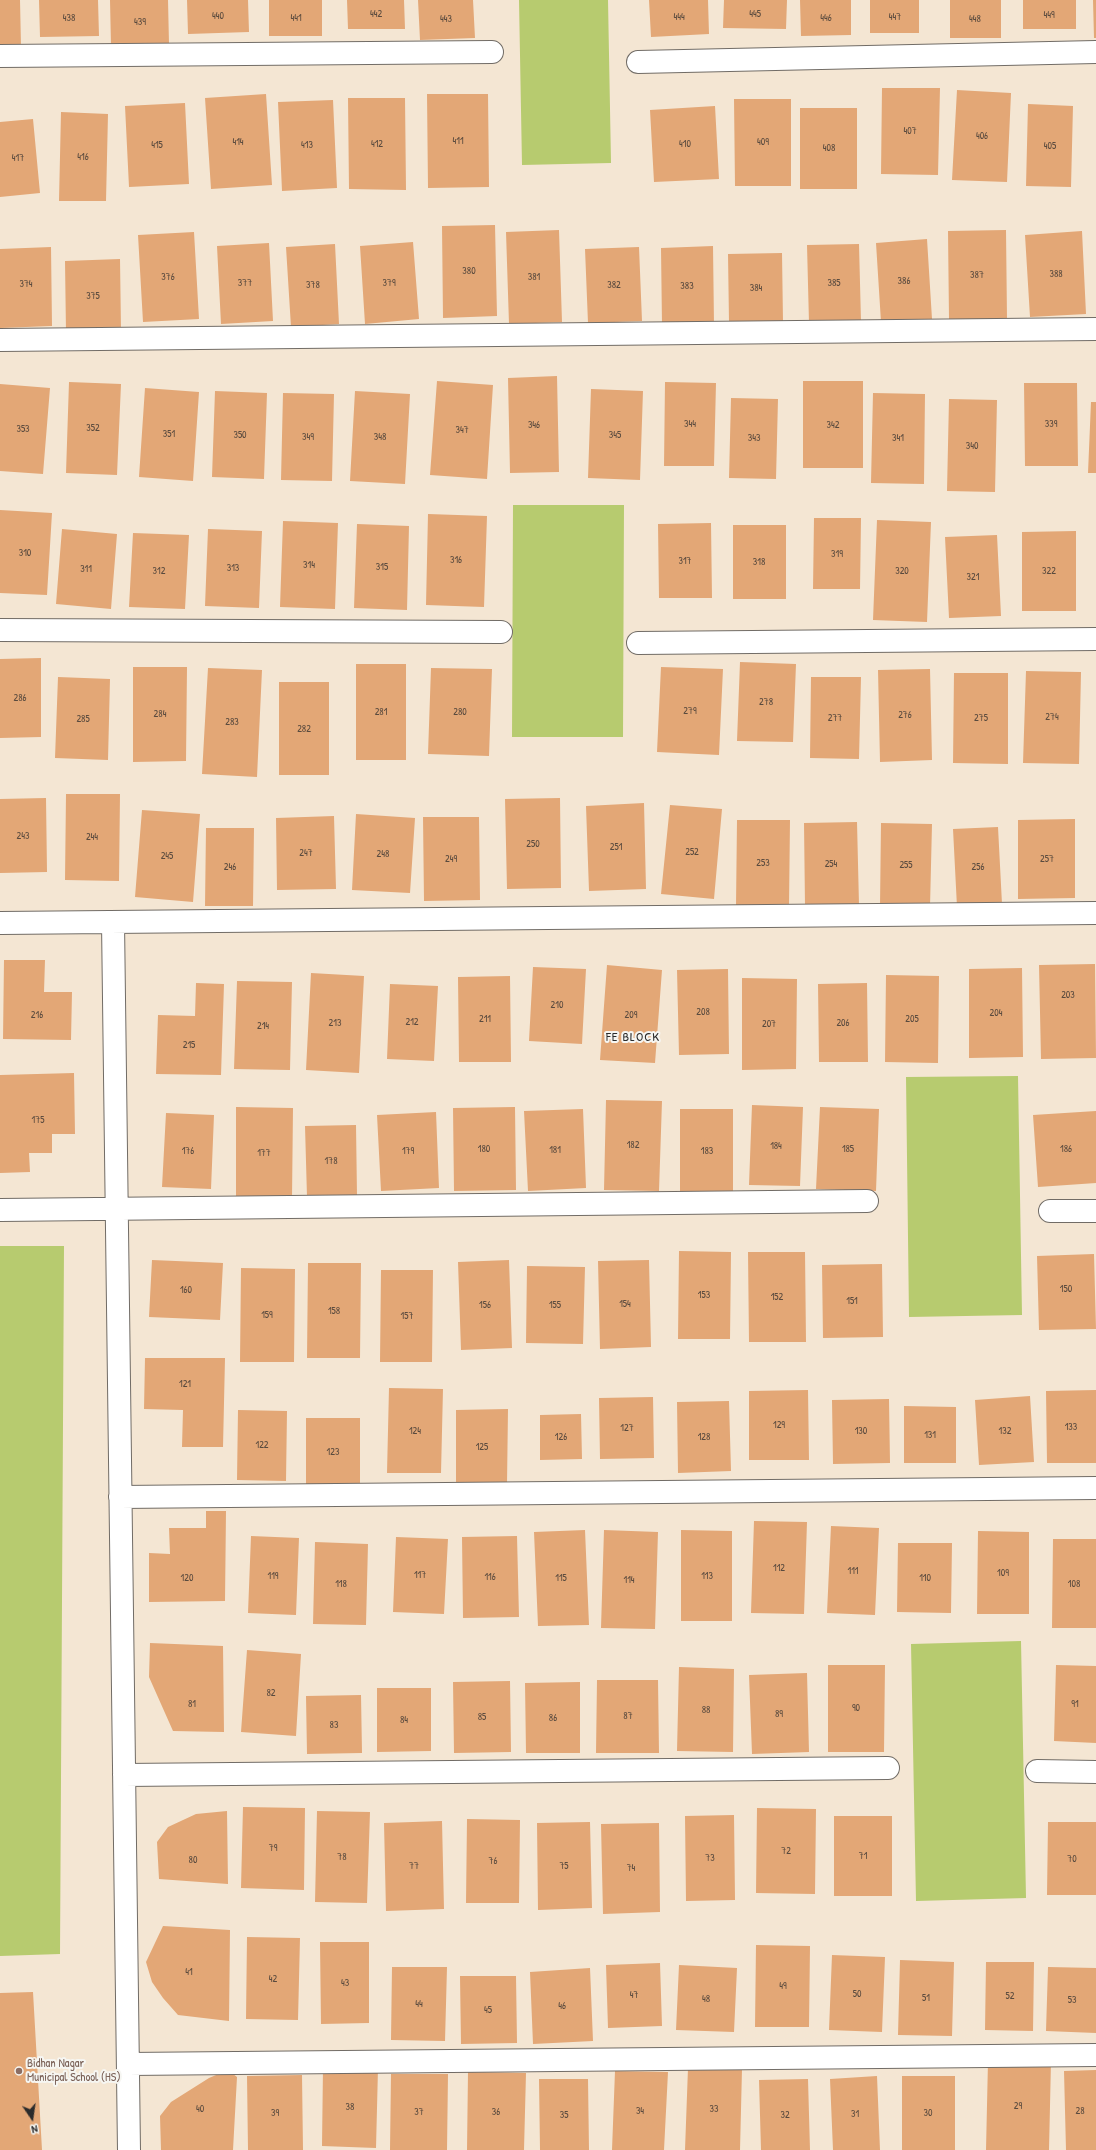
<!DOCTYPE html>
<style>
body{margin:0}
#map{position:relative;width:1096px;height:2150px;overflow:hidden;background:#f4e6d3;font-family:"Patrick Hand",sans-serif}
canvas{display:block}
.north{position:absolute;left:12px;top:2098px;width:40px;height:40px;-webkit-text-stroke:3px #f6f6f2;paint-order:stroke;rotate:167deg;font-size:11px;font-weight:700;line-height:16px;text-align:center;color:#2b2b2b}
.north::after{content:'';display:block;margin:auto;width:14px;height:18px;background:#2b2b2b;clip-path:polygon(50% 0,100% 100%,50% 72%,0 100%)}
</style>
<div id="map">
<canvas width="1096" height="2150"></canvas>
<div class="north">N</div>
</div>
<script>
const g = document.querySelector('canvas').getContext('2d');
g.lineJoin = 'round';
function paint(path, color) { g.fillStyle = color; g.fill(path, 'evenodd'); }
const shape = rows => new Path2D(rows.map(r => 'M' + r).join(''));
function trace(path, color, width, dash) { g.strokeStyle = color; g.lineWidth = width; g.lineCap = dash ? 'butt' : 'round'; g.setLineDash(dash || []); g.stroke(path); }
function write(font, color, halo, rows, align = 'center') {
  g.font = font + ' "Patrick Hand",sans-serif'; g.lineWidth = 4; g.setLineDash([]); g.textBaseline = 'middle'; g.strokeStyle = halo; g.fillStyle = color; for (const [text, x, y, turn = 0] of rows) {
    g.save(); g.translate(x, y); g.rotate((+turn || 0) * Math.PI / 180); g.textAlign = isNaN(turn) ? turn : align; if (halo) g.strokeText(text, 0, 0); g.fillText(text, 0, 0); g.restore();
  }
}
const green = shape([
 [519,0,608,0,611,163,522,165],
 [513,505,624,505,623,737,512,737],
 [1018,1076,1022,1315,909,1317,906,1077],
 [0,1246,64,1246,60,1954,0,1956],
 [1021,1641,1026,1898,916,1901,911,1644]
]);
const building = shape([
 [0,0,20,0,21,47,0,48],
 [39,0,98,0,99,36,40,37],
 [110,0,168,0,169,44,111,46],
 [187,0,248,0,249,32,188,34],
 [269,0,322,0,322,36,269,36],
 [347,0,404,0,405,29,348,29],
 [418,0,473,0,475,38,420,40],
 [649,0,708,0,709,34,651,37],
 [724,0,787,0,786,29,723,28],
 [800,0,851,0,851,35,801,36],
 [870,0,919,0,919,33,870,33],
 [950,0,1001,0,1001,38,950,38],
 [1023,0,1076,0,1076,29,1023,29],
 [1093,0,1096,0,1096,38,1094,38],
 [882,88,940,88,938,175,881,174],
 [957,90,1011,93,1007,182,952,180],
 [266,94,272,185,211,189,205,98],
 [427,94,488,94,489,187,428,188],
 [348,98,405,98,406,190,349,189],
 [734,99,791,99,791,186,735,186],
 [333,100,337,188,282,191,278,102],
 [185,103,189,184,129,187,125,106],
 [1028,104,1073,106,1071,187,1026,186],
 [715,106,719,179,654,182,650,110],
 [800,108,857,108,857,189,800,189],
 [61,112,108,114,106,201,59,201],
 [33,119,40,193,0,197,0,122],
 [495,225,497,316,443,318,442,226],
 [559,230,562,322,509,324,506,232],
 [1006,230,1007,319,949,319,948,231],
 [1082,231,1086,314,1030,317,1025,235],
 [194,232,199,319,143,322,138,235],
 [927,239,932,319,881,322,876,243],
 [413,242,419,319,365,324,360,246],
 [269,243,273,321,221,324,217,246],
 [335,244,339,324,291,327,286,247],
 [859,244,861,322,809,323,807,245],
 [713,246,714,325,662,325,661,248],
 [51,247,52,326,0,328,0,249],
 [639,247,642,321,588,323,585,249],
 [782,253,783,322,729,322,728,254],
 [120,259,121,331,66,333,65,261],
 [557,376,559,472,510,473,508,378],
 [437,381,493,385,487,479,430,475],
 [803,381,863,381,863,468,803,468],
 [69,382,121,384,117,475,66,473],
 [665,382,716,383,714,466,664,466],
 [1024,383,1077,383,1078,466,1025,466],
 [0,384,50,388,43,474,0,471],
 [145,388,199,392,193,481,139,477],
 [591,389,643,391,640,480,588,478],
 [215,391,267,393,264,479,212,477],
 [355,391,410,394,405,484,350,481],
 [283,393,334,394,332,481,281,480],
 [873,393,925,394,924,484,871,483],
 [731,398,778,399,776,479,729,478],
 [949,399,997,400,995,492,947,491],
 [1091,402,1096,402,1096,473,1088,473],
 [0,510,52,513,47,595,0,593],
 [428,514,487,516,484,607,426,605],
 [814,518,861,518,860,589,813,589],
 [877,520,931,522,927,622,873,620],
 [283,521,338,523,335,609,280,607],
 [711,523,712,598,659,598,658,524],
 [357,524,409,526,407,610,354,608],
 [733,525,786,525,786,599,733,599],
 [62,529,117,534,111,609,56,604],
 [208,529,262,531,259,608,205,606],
 [1076,531,1076,611,1022,611,1022,532],
 [133,533,189,535,185,609,129,607],
 [997,535,1001,616,949,618,945,537],
 [41,658,41,737,0,738,0,659],
 [740,662,796,664,793,742,737,741],
 [356,664,406,664,406,760,356,760],
 [133,667,187,667,186,761,133,762],
 [661,667,723,669,719,755,657,752],
 [208,668,262,670,257,777,202,774],
 [431,668,492,669,489,756,428,754],
 [930,669,932,760,880,762,878,670],
 [1026,671,1081,672,1079,764,1023,763],
 [954,673,1008,673,1008,764,953,763],
 [58,677,110,679,108,760,55,758],
 [811,677,861,677,859,759,810,758],
 [279,682,329,682,329,775,279,775],
 [66,794,120,794,119,881,65,880],
 [46,798,47,872,0,873,0,799],
 [560,798,561,888,507,889,505,799],
 [644,803,646,889,589,891,586,806],
 [670,805,722,809,714,899,661,894],
 [142,810,200,814,193,902,135,897],
 [356,814,415,818,410,893,352,890],
 [334,816,336,889,277,890,276,818],
 [423,817,479,817,480,900,424,901],
 [1075,819,1075,898,1018,899,1018,820],
 [737,820,790,820,789,907,736,906],
 [857,822,859,905,805,906,804,823],
 [881,823,932,824,930,907,880,906],
 [998,827,1002,904,957,907,953,829],
 [206,828,254,828,253,906,205,906],
 [4,960,45,960,44,992,72,992,71,1040,3,1039],
 [1095,964,1096,1058,1041,1059,1039,965],
 [607,965,662,970,655,1063,600,1060],
 [533,967,586,969,582,1044,529,1041],
 [1022,968,1023,1057,969,1058,969,969],
 [728,969,729,1054,679,1055,677,970],
 [311,973,364,976,359,1073,306,1070],
 [886,975,939,976,938,1063,885,1062],
 [510,976,511,1062,459,1062,458,977],
 [742,978,797,979,796,1069,742,1070],
 [237,981,292,982,290,1070,234,1069],
 [196,983,224,984,221,1075,156,1074,158,1015,195,1016],
 [867,983,868,1062,819,1062,818,984],
 [390,984,438,986,434,1061,387,1059],
 [74,1073,75,1134,52,1134,52,1153,29,1153,30,1172,0,1173,0,1075],
 [606,1100,662,1101,659,1191,604,1190],
 [752,1105,803,1107,800,1186,749,1185],
 [236,1107,293,1108,292,1198,236,1198],
 [515,1107,516,1190,454,1191,453,1108],
 [820,1107,879,1109,876,1191,816,1189],
 [583,1109,586,1188,528,1191,524,1111],
 [680,1109,733,1109,733,1192,680,1192],
 [1096,1111,1096,1183,1038,1187,1033,1115],
 [436,1112,439,1188,381,1191,377,1115],
 [166,1113,214,1115,211,1189,162,1187],
 [356,1125,357,1196,307,1197,305,1126],
 [679,1251,731,1252,730,1339,678,1339],
 [748,1252,805,1252,806,1342,749,1342],
 [1094,1254,1096,1329,1039,1330,1037,1256],
 [152,1260,223,1263,220,1320,149,1317],
 [509,1260,512,1348,461,1350,458,1262],
 [649,1260,651,1347,600,1349,598,1261],
 [308,1263,361,1263,360,1358,307,1358],
 [882,1264,883,1337,823,1338,822,1265],
 [527,1266,585,1267,583,1344,526,1343],
 [241,1268,295,1269,294,1362,240,1362],
 [381,1270,433,1270,432,1362,380,1362],
 [145,1358,225,1358,223,1447,182,1447,183,1410,144,1409],
 [389,1388,443,1389,441,1473,387,1473],
 [808,1390,809,1460,749,1460,749,1391],
 [1096,1390,1096,1463,1047,1463,1046,1391],
 [1030,1396,1034,1462,979,1465,975,1400],
 [653,1397,654,1458,600,1459,599,1398],
 [889,1399,890,1463,833,1464,832,1400],
 [729,1401,731,1471,678,1473,677,1402],
 [904,1406,956,1407,956,1463,904,1463],
 [508,1409,507,1484,456,1484,456,1410],
 [238,1410,287,1411,286,1481,237,1480],
 [581,1414,582,1459,540,1460,540,1415],
 [306,1418,360,1418,360,1486,306,1487],
 [206,1511,226,1511,225,1601,149,1602,149,1553,170,1554,169,1528,206,1528],
 [754,1521,807,1522,804,1614,751,1613],
 [831,1526,879,1528,875,1615,827,1613],
 [585,1530,589,1625,538,1626,534,1532],
 [604,1530,658,1532,655,1629,601,1628],
 [681,1530,732,1531,732,1621,681,1621],
 [978,1531,1029,1532,1029,1614,977,1614],
 [251,1536,299,1538,296,1615,248,1613],
 [517,1536,519,1617,463,1618,462,1537],
 [396,1537,448,1539,444,1614,393,1612],
 [1053,1539,1096,1539,1096,1628,1052,1628],
 [315,1542,368,1544,366,1625,313,1624],
 [898,1543,952,1543,951,1613,897,1612],
 [150,1643,223,1646,224,1732,173,1731,149,1677],
 [247,1650,301,1654,296,1736,241,1732],
 [828,1665,885,1665,884,1752,828,1752],
 [1056,1665,1096,1666,1096,1743,1054,1741],
 [679,1667,734,1669,733,1752,677,1751],
 [807,1673,809,1752,752,1754,749,1675],
 [597,1680,658,1680,659,1753,596,1753],
 [510,1681,511,1752,454,1753,453,1682],
 [580,1682,580,1753,526,1753,525,1683],
 [377,1688,431,1688,431,1751,377,1752],
 [361,1695,362,1753,307,1754,306,1696],
 [243,1807,305,1808,304,1890,241,1888],
 [757,1808,816,1809,815,1894,756,1893],
 [227,1811,228,1884,159,1879,157,1842,168,1827,196,1814],
 [317,1811,370,1812,367,1903,315,1902],
 [734,1815,735,1900,686,1901,685,1816],
 [834,1816,892,1816,892,1896,834,1896],
 [467,1819,520,1820,519,1903,466,1903],
 [442,1821,444,1909,386,1911,384,1823],
 [590,1822,592,1908,538,1910,537,1823],
 [1048,1822,1096,1822,1096,1895,1047,1895],
 [659,1823,660,1912,603,1914,601,1824],
 [163,1926,230,1930,229,2021,178,2015,163,1998,152,1982,146,1962],
 [247,1937,300,1938,298,2020,246,2019],
 [320,1942,369,1942,369,2023,321,2024],
 [756,1945,810,1946,809,2027,755,2027],
 [832,1955,885,1957,882,2032,829,2030],
 [900,1960,954,1962,952,2036,898,2035],
 [986,1962,1034,1962,1033,2031,985,2030],
 [660,1963,662,2026,608,2028,606,1965],
 [679,1965,737,1968,734,2032,676,2030],
 [392,1967,447,1967,445,2041,391,2040],
 [1048,1967,1096,1968,1096,2033,1046,2031],
 [590,1968,593,2041,533,2044,530,1972],
 [460,1976,516,1976,517,2043,461,2044],
 [33,1992,42,2150,0,2150,0,1993],
 [988,2061,1051,2061,1049,2150,986,2150],
 [323,2067,378,2068,376,2148,322,2146],
 [688,2068,742,2069,740,2150,685,2150],
 [228,2070,237,2077,233,2150,161,2150,160,2116,171,2102,209,2078],
 [1096,2070,1096,2150,1066,2150,1064,2071],
 [615,2071,668,2072,664,2150,612,2150],
 [468,2072,526,2073,524,2150,467,2150],
 [391,2074,448,2074,447,2150,390,2150],
 [302,2075,303,2150,248,2150,247,2076],
 [877,2076,880,2150,833,2150,830,2079],
 [902,2076,955,2076,955,2150,902,2150],
 [539,2079,588,2079,589,2150,540,2150],
 [808,2079,810,2150,761,2150,759,2080]
]);
const minor = shape([
 [0,56,492,52],
 [638,62,1096,52],
 [0,340,1096,329],
 [0,630,501,632],
 [638,643,1096,639],
 [113,922,129,2150],
 [0,923,1096,913],
 [0,1210,867,1201],
 [1050,1211,1096,1211],
 [120,1497,1096,1488],
 [1037,1771,1096,1772],
 [124,1775,888,1768],
 [128,2064,1096,2055]
]);
const markers = [
 [19,2071,4,"#8d6e63"]
];
const numberNames = [
 ["442",376,14],
 ["445",755,14],
 ["449",1049,15],
 ["440",218,16],
 ["444",679,17],
 ["447",895,17],
 ["438",69,18],
 ["441",296,18],
 ["446",826,18],
 ["443",446,19],
 ["448",975,19],
 ["439",140,22],
 ["407",910,131],
 ["406",982,136],
 ["411",458,141],
 ["414",238,142],
 ["409",763,142],
 ["412",377,144],
 ["410",685,144],
 ["415",157,145],
 ["413",307,145],
 ["405",1050,146],
 ["408",829,148],
 ["416",83,157],
 ["417",18,158],
 ["380",469,271],
 ["388",1056,274],
 ["387",977,275],
 ["376",168,277],
 ["381",534,277],
 ["386",904,281],
 ["377",245,283],
 ["379",389,283],
 ["385",834,283],
 ["374",26,284],
 ["378",313,285],
 ["382",614,285],
 ["383",687,286],
 ["384",756,288],
 ["375",93,296],
 ["344",690,424],
 ["339",1051,424],
 ["346",534,425],
 ["342",833,425],
 ["352",93,428],
 ["353",23,429],
 ["347",462,430],
 ["351",169,434],
 ["350",240,435],
 ["345",615,435],
 ["349",308,437],
 ["348",380,437],
 ["343",754,438],
 ["341",898,438],
 ["340",972,446],
 ["310",25,553],
 ["319",837,554],
 ["316",456,560],
 ["317",685,561],
 ["318",759,562],
 ["314",309,565],
 ["315",382,567],
 ["313",233,568],
 ["311",86,569],
 ["312",159,571],
 ["320",902,571],
 ["322",1049,571],
 ["321",973,577],
 ["286",20,698],
 ["278",766,702],
 ["279",690,711],
 ["281",381,712],
 ["280",460,712],
 ["284",160,714],
 ["276",905,715],
 ["274",1052,717],
 ["277",835,718],
 ["275",981,718],
 ["285",83,719],
 ["283",232,722],
 ["282",304,729],
 ["243",23,836],
 ["244",92,837],
 ["250",533,844],
 ["251",616,847],
 ["252",692,852],
 ["247",306,853],
 ["248",383,854],
 ["245",167,856],
 ["249",451,859],
 ["257",1047,859],
 ["253",763,863],
 ["254",831,864],
 ["255",906,865],
 ["246",230,867],
 ["256",978,867],
 ["203",1068,995],
 ["210",557,1005],
 ["208",703,1012],
 ["204",996,1013],
 ["216",37,1015],
 ["209",631,1015],
 ["211",485,1019],
 ["205",912,1019],
 ["212",412,1022],
 ["213",335,1023],
 ["206",843,1023],
 ["207",769,1024],
 ["214",263,1026],
 ["215",189,1045],
 ["175",38,1120],
 ["182",633,1145],
 ["184",776,1146],
 ["180",484,1149],
 ["185",848,1149],
 ["186",1066,1149],
 ["181",555,1150],
 ["176",188,1151],
 ["179",408,1151],
 ["183",707,1151],
 ["177",264,1153],
 ["178",331,1161],
 ["150",1066,1289],
 ["160",186,1290],
 ["153",704,1295],
 ["152",777,1297],
 ["151",852,1301],
 ["154",625,1304],
 ["156",485,1305],
 ["155",555,1305],
 ["158",334,1311],
 ["159",267,1315],
 ["157",407,1316],
 ["121",185,1384],
 ["129",779,1425],
 ["133",1071,1427],
 ["127",627,1428],
 ["124",415,1431],
 ["130",861,1431],
 ["132",1005,1431],
 ["131",930,1435],
 ["126",561,1437],
 ["128",704,1437],
 ["122",262,1445],
 ["125",482,1447],
 ["123",333,1452],
 ["112",779,1568],
 ["111",853,1571],
 ["109",1003,1573],
 ["117",420,1575],
 ["119",273,1576],
 ["113",707,1576],
 ["116",490,1577],
 ["120",187,1578],
 ["115",561,1578],
 ["110",925,1578],
 ["114",629,1580],
 ["118",341,1584],
 ["108",1074,1584],
 ["82",271,1693],
 ["81",192,1704],
 ["91",1075,1704],
 ["90",856,1708],
 ["88",706,1710],
 ["89",779,1714],
 ["87",628,1716],
 ["85",482,1717],
 ["86",553,1718],
 ["84",404,1720],
 ["83",334,1725],
 ["79",273,1848],
 ["72",786,1851],
 ["71",863,1856],
 ["78",342,1857],
 ["73",710,1858],
 ["70",1072,1859],
 ["80",193,1860],
 ["76",493,1861],
 ["77",414,1866],
 ["75",564,1866],
 ["74",631,1868],
 ["41",189,1972],
 ["42",273,1979],
 ["43",345,1983],
 ["49",783,1986],
 ["50",857,1994],
 ["47",634,1995],
 ["52",1010,1996],
 ["51",926,1998],
 ["48",706,1999],
 ["53",1072,2000],
 ["44",419,2004],
 ["46",562,2006],
 ["45",488,2010],
 ["29",1018,2106],
 ["38",350,2107],
 ["40",200,2109],
 ["33",714,2109],
 ["34",640,2111],
 ["28",1080,2111],
 ["37",419,2112],
 ["36",496,2112],
 ["39",275,2113],
 ["30",928,2113],
 ["31",855,2114],
 ["35",564,2115],
 ["32",785,2115]
];
const educationNames = [
 ["Bidhan Nagar",27,2064],
 ["Municipal School (HS)",27,2078]
];
const neighbourhoodNames = [
 ["FE BLOCK",633,1038]
];
paint(green, '#b7cb6f');
paint(building, '#e3a776');
trace(minor, '#716c66', 24);
trace(minor, '#fff', 22);
for (const [x, y, r, color] of markers) { const dot = new Path2D(); dot.arc(x, y, r, 0, 2 * Math.PI); g.fillStyle = color; g.fill(dot); trace(dot, '#f6f6f2', 1.5); }
write('10px', '#594a3e', null, numberNames);
write('12px', '#785e54', '#f6f6f2', educationNames, 'left');
g.letterSpacing = '1px';
write('13px', '#2b2b2b', '#f6f6f2', neighbourhoodNames);
g.letterSpacing = '0px';
</script>
